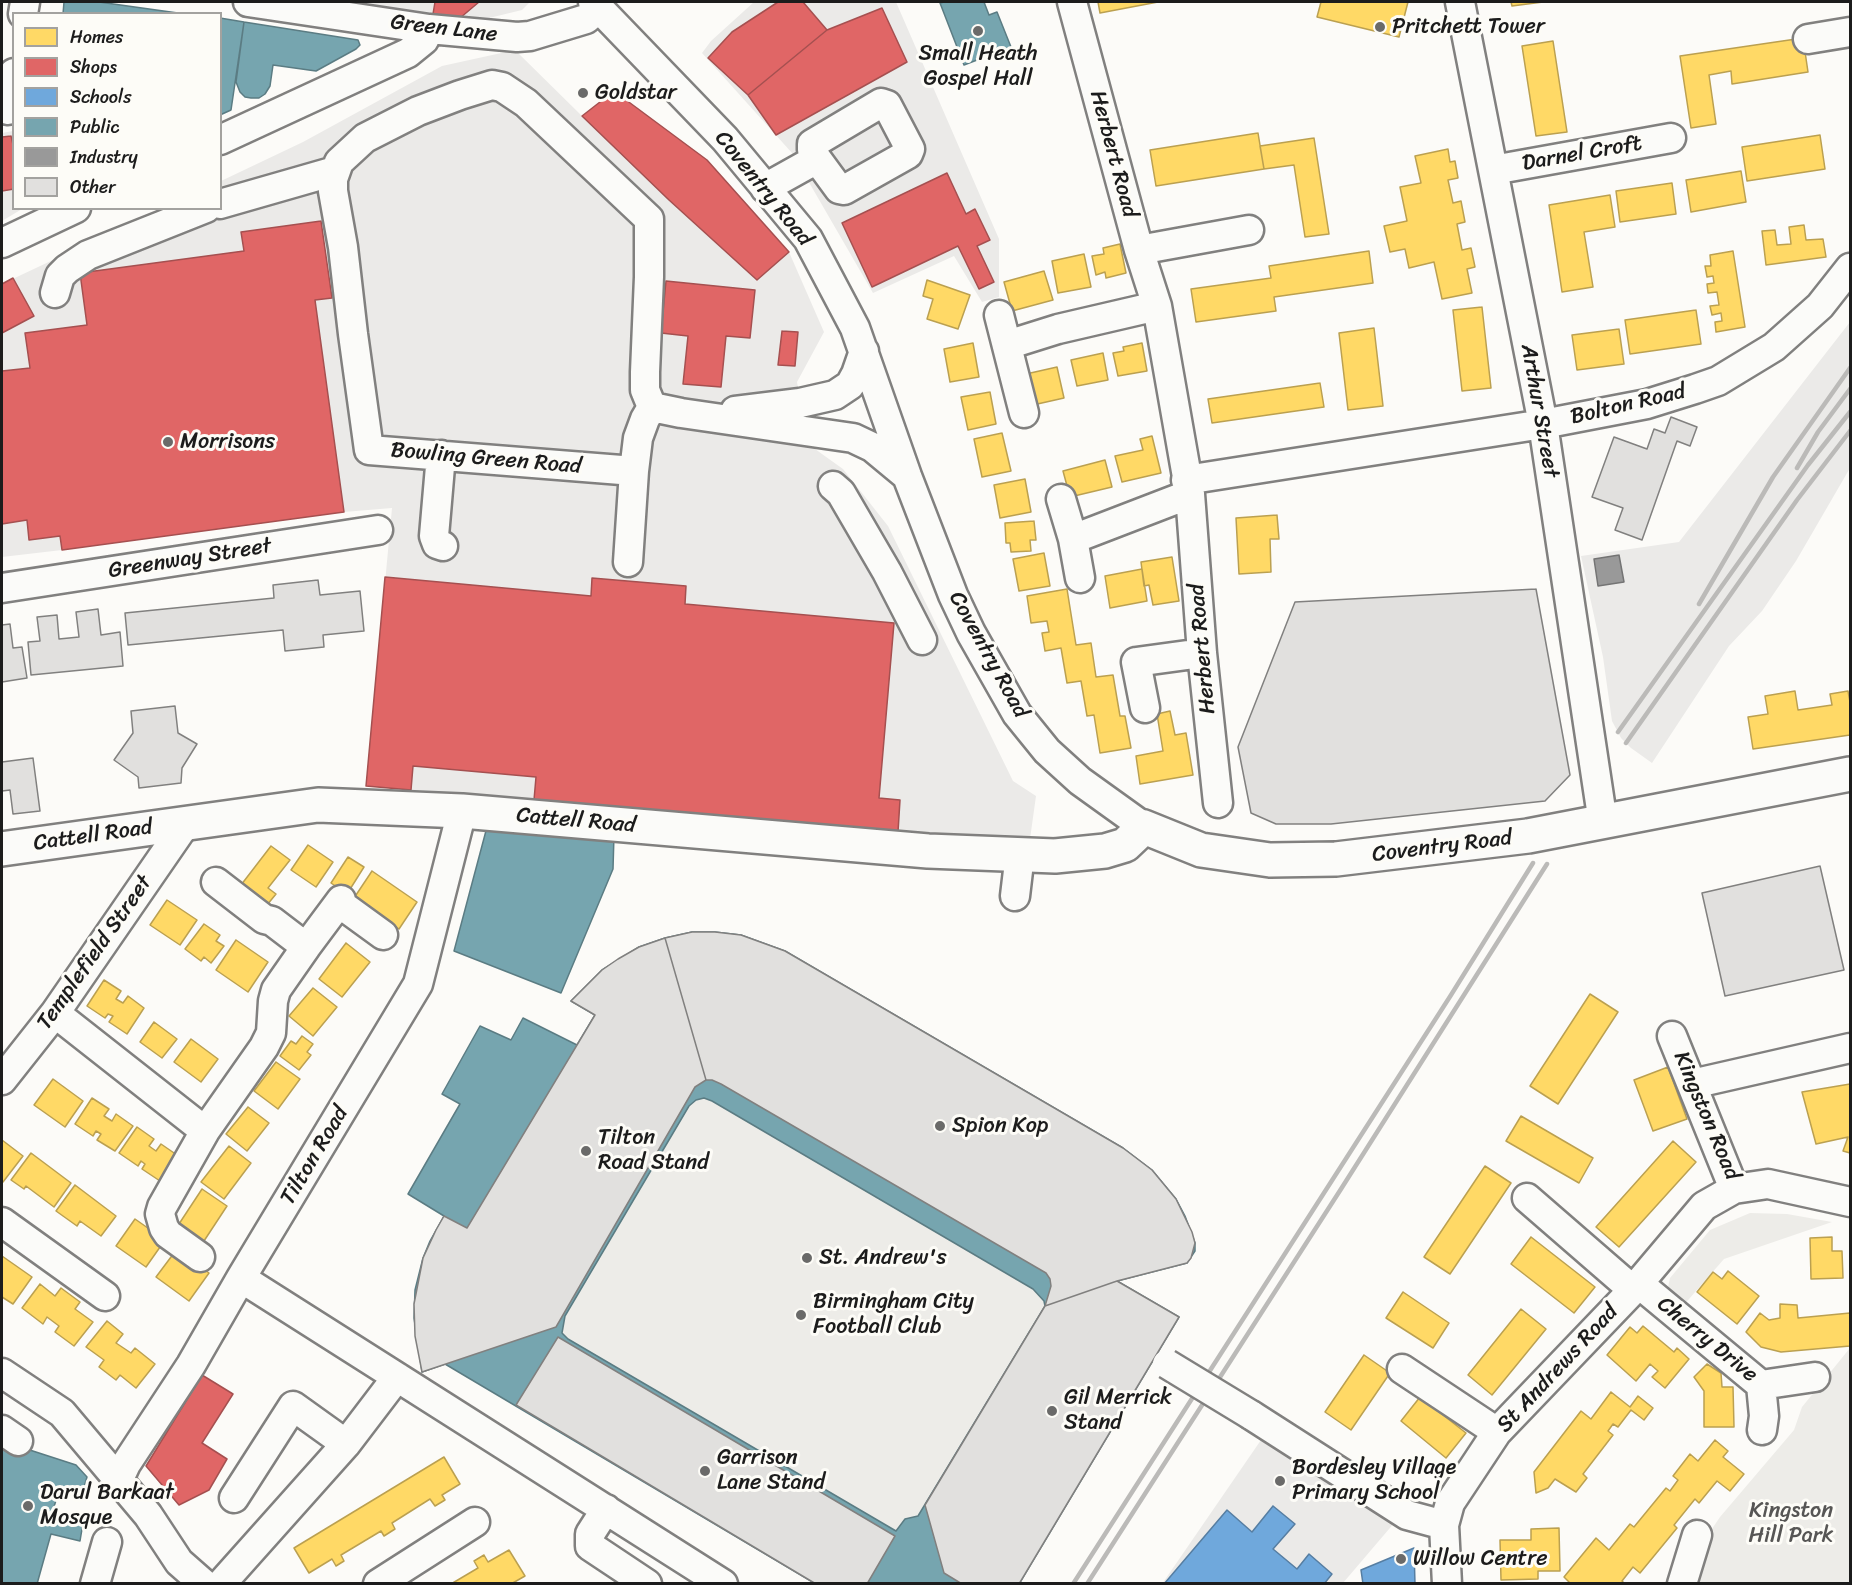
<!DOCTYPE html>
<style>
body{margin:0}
#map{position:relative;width:1852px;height:1585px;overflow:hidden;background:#fcfbf8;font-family:Sriracha,sans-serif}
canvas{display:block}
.frame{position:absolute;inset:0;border:3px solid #1c1c1c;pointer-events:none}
.legend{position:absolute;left:12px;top:12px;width:210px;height:198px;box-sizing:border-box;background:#fdfcf7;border:2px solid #a3a29f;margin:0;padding:8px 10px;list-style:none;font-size:18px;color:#1c1c1c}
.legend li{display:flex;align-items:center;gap:12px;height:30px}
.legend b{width:30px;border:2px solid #a3a29f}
</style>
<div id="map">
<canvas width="1852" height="1585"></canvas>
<div class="frame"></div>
<ul class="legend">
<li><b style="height:16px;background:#ffd966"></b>Homes</li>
<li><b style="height:16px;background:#e06666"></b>Shops</li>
<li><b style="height:16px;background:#6fa8dc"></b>Schools</li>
<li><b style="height:16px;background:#76a5af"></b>Public</li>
<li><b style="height:16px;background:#999"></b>Industry</li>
<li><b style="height:16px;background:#e1e0de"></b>Other</li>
</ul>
</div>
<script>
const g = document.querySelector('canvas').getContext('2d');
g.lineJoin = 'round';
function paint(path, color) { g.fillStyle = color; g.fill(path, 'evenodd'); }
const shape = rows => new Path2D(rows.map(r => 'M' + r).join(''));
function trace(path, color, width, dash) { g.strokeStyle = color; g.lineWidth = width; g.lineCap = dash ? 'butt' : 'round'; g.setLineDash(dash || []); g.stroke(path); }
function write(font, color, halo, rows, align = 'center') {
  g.font = font + ' Sriracha,sans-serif'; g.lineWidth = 6; g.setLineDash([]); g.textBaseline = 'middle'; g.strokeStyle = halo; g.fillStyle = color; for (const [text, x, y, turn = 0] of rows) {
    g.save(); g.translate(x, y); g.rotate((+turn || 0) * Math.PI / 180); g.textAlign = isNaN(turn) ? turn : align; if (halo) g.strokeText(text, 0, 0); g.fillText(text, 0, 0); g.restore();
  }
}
const built = shape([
 [331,2,530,2,522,10,489,18,403,13],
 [754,2,896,2,999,239,999,297,982,302,954,256,873,293,792,153,702,53,711,41],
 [515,50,582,116,614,91,707,160,789,252,824,332,797,382,808,444,843,469,888,526,1013,781,1036,796,1030,839,898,832,366,786,392,508,344,512,62,550,2,557,2,284,161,209,220,208,221,181,303,142,442,66],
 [13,131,14,208,22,209,2,221,2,133],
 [1850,322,1850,468,1796,561,1762,611,1729,646,1652,763,1631,748,1621,738,1612,721,1603,657,1581,556,1679,542],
 [1261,1440,1395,1522,1343,1583,1162,1584]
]);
const green = shape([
 [692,932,715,932,741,935,785,951,1123,1148,1151,1170,1176,1199,1185,1216,1195,1243,1195,1251,1187,1263,1117,1281,1179,1317,1019,1583,445,1364,422,1372,414,1318,415,1290,423,1258,444,1216,408,1194,460,1104,442,1094,480,1026,511,1040,523,1018,577,1045,594,1015,571,1001,602,970,639,947,665,938],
 [1750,1213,1787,1214,1832,1222,1724,1259,1682,1307,1667,1292,1670,1278,1710,1230],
 [1850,1348,1850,1583,1675,1584,1720,1517,1794,1430,1802,1407]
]);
const homes = shape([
 [1098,2,1158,2,1100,13,1098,2],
 [1321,2,1408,2,1399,37,1317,17,1321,2],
 [1511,2,1543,2,1512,6,1511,2],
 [1803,38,1808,72,1732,84,1731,71,1709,75,1716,124,1691,128,1680,56,1803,38],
 [1553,41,1567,132,1536,136,1522,46,1553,41],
 [1258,133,1264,169,1156,186,1150,150,1258,133],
 [1820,135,1825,169,1747,181,1742,147,1820,135],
 [1314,138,1329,234,1305,237,1294,165,1264,169,1260,146,1314,138],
 [1448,149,1450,162,1455,161,1458,178,1448,180,1453,203,1461,201,1465,222,1457,224,1462,250,1471,248,1475,267,1467,269,1472,293,1442,299,1434,262,1409,268,1405,249,1390,252,1384,226,1407,221,1400,187,1421,183,1415,156,1448,149],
 [1741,171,1746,202,1691,212,1686,180,1741,171],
 [1672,183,1676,214,1620,222,1616,191,1672,183],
 [1610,195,1615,227,1584,232,1593,287,1562,292,1549,205,1610,195],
 [1804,225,1806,240,1823,239,1826,257,1766,265,1762,231,1775,230,1777,245,1791,244,1789,227,1804,225],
 [1120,244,1126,273,1106,278,1105,272,1096,275,1092,256,1104,254,1103,248,1120,244],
 [1369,251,1373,283,1274,297,1276,311,1196,322,1191,289,1271,278,1269,266,1369,251],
 [1733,251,1745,327,1716,332,1715,322,1722,321,1721,313,1712,315,1710,306,1719,305,1717,292,1708,293,1707,284,1714,283,1713,276,1707,277,1705,266,1711,266,1710,255,1733,251],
 [1084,254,1091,287,1058,293,1052,261,1084,254],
 [1044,271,1053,300,1012,311,1004,282,1044,271],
 [927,280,970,295,958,329,927,319,933,299,923,296,927,280],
 [1482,307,1491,388,1462,391,1453,310,1482,307],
 [1696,310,1701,344,1630,354,1625,320,1696,310],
 [1374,328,1383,406,1348,410,1339,333,1374,328],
 [1619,329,1624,364,1577,370,1572,335,1619,329],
 [973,343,979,377,950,382,944,349,973,343],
 [1142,343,1147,371,1118,376,1113,353,1124,351,1123,347,1142,343],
 [1103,353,1108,380,1077,386,1071,360,1103,353],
 [1057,367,1064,398,1033,405,1026,374,1057,367],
 [1320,383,1324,407,1212,423,1208,399,1320,383],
 [990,392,996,424,968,430,961,397,990,392],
 [1002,433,1011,471,982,477,974,439,1002,433],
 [1152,436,1161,473,1122,482,1115,456,1143,450,1140,439,1152,436],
 [1105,460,1112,487,1070,497,1063,471,1105,460],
 [1025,479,1031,512,1000,518,994,485,1025,479],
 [1277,515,1279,539,1270,539,1271,572,1239,574,1236,518,1277,515],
 [1034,521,1036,540,1030,540,1031,551,1011,552,1010,543,1006,543,1005,523,1034,521],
 [1044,553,1050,586,1019,591,1013,559,1044,553],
 [1172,557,1179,601,1153,605,1149,585,1144,586,1141,562,1172,557],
 [1142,569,1147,601,1110,608,1105,576,1142,569],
 [1067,589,1076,645,1091,643,1096,677,1113,675,1120,716,1125,716,1131,748,1100,753,1094,715,1087,716,1081,681,1067,683,1061,648,1045,651,1042,633,1049,632,1047,621,1031,623,1027,596,1067,589],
 [1795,691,1798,710,1832,705,1830,694,1848,691,1850,702,1850,735,1753,749,1748,717,1768,714,1765,696,1795,691],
 [1170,711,1175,735,1186,733,1193,775,1140,784,1136,756,1163,751,1157,714,1170,711],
 [308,845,333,862,316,887,291,870,308,845],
 [271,846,290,860,268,888,276,894,267,905,241,885,271,846],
 [348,857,364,867,347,894,331,883,348,857],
 [372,871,417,902,399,929,354,898,372,871],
 [167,900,197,920,180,945,150,925,167,900],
 [204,924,220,935,216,941,224,946,211,963,204,957,201,961,185,949,204,924],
 [236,940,268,962,248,992,216,970,236,940],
 [346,943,370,962,342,997,319,979,346,943],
 [104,980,121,991,116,999,123,1003,128,996,144,1008,127,1034,109,1022,113,1016,108,1014,105,1018,87,1006,104,980],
 [313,988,337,1007,313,1036,289,1016,313,988],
 [1590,994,1618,1012,1558,1104,1530,1086,1590,994],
 [154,1022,177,1039,162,1058,140,1042,154,1022],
 [302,1036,313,1044,307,1052,311,1055,299,1070,280,1056,291,1041,296,1044,302,1036],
 [191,1039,218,1059,201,1082,174,1062,191,1039],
 [276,1062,300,1079,278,1109,254,1091,276,1062],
 [1668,1067,1687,1119,1653,1131,1634,1080,1668,1067],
 [53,1079,83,1101,65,1127,34,1105,53,1079],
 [1850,1084,1850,1153,1843,1151,1848,1137,1816,1144,1802,1092,1850,1084],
 [92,1098,109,1109,104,1116,112,1121,116,1114,133,1126,115,1151,97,1140,101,1134,96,1131,93,1136,75,1124,92,1098],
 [248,1107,269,1123,247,1151,226,1134,248,1107],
 [1521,1116,1593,1158,1579,1183,1506,1141,1521,1116],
 [137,1127,154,1139,149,1146,156,1151,161,1144,177,1155,160,1181,142,1169,145,1164,141,1161,138,1166,119,1153,137,1127],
 [2,1140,23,1156,3,1182,2,1181,2,1140],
 [1673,1141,1696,1162,1619,1247,1596,1227,1673,1141],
 [229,1146,251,1163,224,1199,201,1182,229,1146],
 [31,1153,71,1183,54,1207,26,1186,24,1189,11,1180,31,1153],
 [1485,1166,1511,1183,1450,1274,1424,1257,1485,1166],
 [75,1185,116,1216,101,1236,80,1221,77,1226,56,1211,75,1185],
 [202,1189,227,1206,202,1244,177,1227,202,1189],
 [135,1219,165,1240,146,1267,116,1246,135,1219],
 [1531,1237,1595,1287,1574,1313,1511,1264,1531,1237],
 [1832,1237,1832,1251,1842,1251,1843,1278,1811,1279,1810,1238,1832,1237],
 [177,1249,209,1273,189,1301,156,1277,177,1249],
 [2,1256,32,1277,13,1304,2,1297,2,1256],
 [1728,1271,1759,1296,1737,1324,1697,1292,1713,1272,1722,1279,1728,1271],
 [40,1284,55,1296,61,1288,80,1302,75,1309,93,1322,74,1346,55,1332,59,1326,47,1317,43,1324,22,1308,40,1284],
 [1403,1292,1449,1323,1433,1348,1386,1318,1403,1292],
 [1780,1304,1797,1305,1798,1318,1850,1313,1850,1346,1781,1352,1761,1347,1746,1332,1760,1313,1769,1320,1780,1318,1780,1304],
 [1521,1309,1546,1329,1492,1395,1468,1375,1521,1309],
 [107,1321,123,1334,116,1343,131,1353,135,1348,155,1364,136,1388,120,1375,116,1380,99,1367,104,1360,86,1347,107,1321],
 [1643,1326,1674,1352,1677,1348,1689,1359,1665,1388,1652,1377,1658,1371,1650,1364,1636,1381,1607,1355,1630,1327,1637,1333,1643,1326],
 [1364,1355,1390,1373,1351,1430,1325,1412,1364,1355],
 [1707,1364,1721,1373,1722,1387,1733,1387,1734,1427,1704,1427,1704,1391,1694,1377,1707,1364],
 [1611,1392,1630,1407,1638,1396,1653,1408,1644,1420,1631,1410,1618,1427,1613,1424,1608,1431,1613,1435,1583,1474,1587,1478,1576,1492,1555,1479,1548,1488,1536,1493,1534,1472,1581,1411,1591,1419,1611,1392],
 [1420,1397,1466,1433,1446,1458,1401,1421,1420,1397],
 [1715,1440,1728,1451,1723,1457,1744,1474,1730,1491,1717,1481,1699,1503,1695,1499,1674,1525,1677,1528,1640,1573,1633,1567,1622,1581,1625,1584,1571,1584,1564,1577,1596,1538,1609,1550,1630,1524,1634,1527,1666,1488,1670,1491,1678,1480,1673,1476,1690,1454,1698,1461,1715,1440],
 [444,1457,460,1484,442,1495,445,1500,435,1506,430,1499,392,1523,395,1529,384,1536,381,1531,341,1555,344,1561,336,1566,332,1559,309,1573,294,1548,444,1457],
 [1559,1528,1560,1571,1538,1571,1538,1579,1501,1580,1500,1540,1531,1540,1531,1529,1559,1528],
 [509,1550,525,1576,511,1584,451,1584,478,1568,474,1561,484,1555,488,1562,509,1550]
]);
const shops = shape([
 [435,2,479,2,460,18,433,14,435,2],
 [778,2,803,2,827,30,748,95,708,58,732,32,778,2],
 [882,8,907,62,776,135,748,95,827,30,882,8],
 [614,91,707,160,789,252,757,280,669,200,582,116,614,91],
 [11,136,14,149,14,189,2,191,2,137,11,136],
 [947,173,966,214,975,209,990,240,977,246,994,282,979,289,958,246,872,287,842,223,947,173],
 [321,221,332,298,315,300,344,512,62,550,60,536,29,540,27,520,2,524,2,371,30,368,25,333,87,325,80,273,244,251,241,232,321,221],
 [13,278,34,316,2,333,2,284,13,278],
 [666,281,755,290,750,338,726,336,721,387,683,384,688,336,661,333,666,281],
 [782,331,798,332,795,366,778,365,782,331],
 [385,577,591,596,592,578,686,586,685,604,894,623,879,798,900,800,898,832,534,800,536,777,413,766,411,790,366,786,385,577],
 [202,1375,233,1394,202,1443,227,1459,209,1490,179,1505,146,1466,202,1375]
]);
const schools = shape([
 [1273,1506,1295,1524,1273,1549,1297,1569,1309,1554,1332,1574,1324,1584,1164,1584,1227,1510,1252,1532,1273,1506],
 [1414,1548,1415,1584,1363,1584,1361,1570,1414,1548]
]);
const public = shape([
 [64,2,99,2,185,14,63,14,64,2],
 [944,2,984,2,989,15,997,12,1011,47,964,65,940,3,944,2],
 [220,18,244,22,231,110,220,115,220,18],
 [244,22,358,40,360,45,356,49,316,71,273,65,270,86,265,94,259,98,251,98,245,97,240,92,236,82,244,22],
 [487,827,614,835,613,869,561,993,454,951,487,827],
 [692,932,715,932,741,935,785,951,1123,1148,1152,1170,1176,1199,1185,1216,1195,1243,1195,1251,1187,1263,1117,1281,1179,1317,1019,1584,816,1584,445,1364,422,1372,414,1318,415,1290,423,1258,430,1241,444,1216,408,1194,460,1104,442,1094,480,1026,511,1040,523,1018,577,1045,595,1015,571,1001,602,970,639,947,665,938,692,932],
 [704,1098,712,1101,1033,1289,1044,1301,1045,1306,918,1516,905,1519,896,1531,568,1339,562,1333,565,1316,689,1106,696,1100,704,1098],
 [2,1441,76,1465,87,1477,81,1498,59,1491,52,1513,83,1523,80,1541,51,1534,37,1584,2,1584,2,1441]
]);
const industry = shape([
 [1619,555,1624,582,1598,586,1594,559,1619,555]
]);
const building = shape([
 [1671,417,1697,427,1690,446,1677,441,1642,540,1615,530,1623,508,1592,497,1614,437,1647,449,1654,429,1665,433,1671,417],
 [318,580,320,595,360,591,364,631,323,635,324,647,285,651,283,630,128,645,125,613,274,598,273,585,318,580],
 [1536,589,1570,775,1545,801,1331,824,1276,824,1251,813,1238,747,1295,602,1536,589],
 [98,609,101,635,120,632,123,666,31,675,28,642,40,641,37,617,57,615,59,639,79,637,76,612,98,609],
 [10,624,13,648,22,647,27,678,2,682,2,625,10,624],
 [175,706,178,733,197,744,182,768,181,783,139,788,138,777,114,760,133,733,131,711,175,706],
 [33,758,40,811,13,814,10,790,2,791,2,762,33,758],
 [1820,866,1844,970,1725,996,1702,893,1820,866],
 [692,932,715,932,741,935,785,951,1123,1148,1152,1170,1176,1199,1192,1232,1195,1243,1191,1258,1187,1263,1117,1281,1045,1306,1051,1286,1050,1279,1046,1273,721,1084,712,1080,706,1080,665,938,692,932],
 [665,938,706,1080,695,1087,556,1327,422,1372,415,1336,414,1304,423,1258,436,1230,444,1216,467,1228,577,1045,595,1015,571,1001,602,970,618,959,639,947,665,938],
 [1117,1281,1179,1317,1019,1584,962,1584,944,1573,925,1505,1045,1306,1117,1281],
 [558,1337,895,1536,867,1584,816,1584,516,1405,558,1337]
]);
const minor = shape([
 [248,2,429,29,517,37,530,36,586,19,599,8],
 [593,2,725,139,808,239,855,328,907,476,953,595,971,633,1017,714,1047,751,1080,781,1144,827],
 [1072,2,1139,250,1157,306,1190,494,1202,653,1218,803],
 [1460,2,1543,424,1603,823],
 [23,14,25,2],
 [1808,39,1850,32],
 [881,103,887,105,910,149,908,154,844,190,839,189,817,159,812,150,812,144,881,103],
 [8,110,14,73],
 [220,140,408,53,424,40,429,29],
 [1493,170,1671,138],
 [765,188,817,159],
 [220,204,335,171],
 [2,243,76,208],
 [1139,250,1249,230],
 [55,293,60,276,67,269,88,255,206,208],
 [999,315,1024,413],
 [1007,345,1058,329,1157,306],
 [652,407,645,390,645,372,649,277,649,219,526,103,502,87,492,85,460,95,418,111,365,138,339,162,333,179,333,191,343,247,353,334,369,450,634,471,638,438,645,419,652,407,681,413,853,438,872,447,907,476],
 [735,411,800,403,835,395,850,385,856,374,864,351],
 [441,455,434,536,437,544,443,546],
 [1186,480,1543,424,1647,404,1695,389,1718,381,1774,347,1820,306,1850,268],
 [833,486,841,493,887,572,922,640],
 [1061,499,1073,539],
 [628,562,634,471],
 [1080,578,1073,539,1190,494],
 [2,588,378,530],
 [1145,708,1136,662,1202,653],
 [216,882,264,919,272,921,306,947,341,900],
 [1015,896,1020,854],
 [339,903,383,935],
 [55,1013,205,1131],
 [1672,1036,1734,1189,1768,1184,1850,1202],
 [2,1080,55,1013,186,823],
 [1692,1084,1850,1048],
 [1527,1198,1633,1290],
 [2,1222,105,1296],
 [200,1257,168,1234,164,1228,160,1214,162,1207,205,1131,264,1047,271,1033,273,1001,276,990,306,947],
 [241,1278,723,1584],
 [1638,1283,1761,1385,1815,1377],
 [1402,1369,1497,1432],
 [2,1373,62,1413,148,1515,179,1562,204,1584],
 [1761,1385,1764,1416,1762,1430],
 [1251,1415,1407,1515,1444,1525],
 [2,1430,18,1441],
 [119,1479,126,1464,191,1365,241,1278,418,984,462,811],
 [234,1498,293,1406,346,1444],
 [606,1509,590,1534,590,1546,647,1584],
 [95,1584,107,1542],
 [221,1584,346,1444,397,1377],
 [378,1584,475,1522],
 [1447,1584,1444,1525,1450,1503,1497,1432,1633,1290,1704,1206,1734,1189],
 [1682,1584,1697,1535]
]);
const major = shape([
 [2,849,318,805,462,811,928,851,1055,856,1105,851,1125,845,1144,827,1201,850,1270,860,1336,859,1528,836,1850,774]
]);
const rail = shape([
 [1797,468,1818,432,1850,389],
 [1699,604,1773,477,1850,368],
 [1618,732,1808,465,1850,412],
 [1626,743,1797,500,1850,431],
 [1073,1584,1451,995,1533,863],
 [1087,1584,1341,1189,1547,864]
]);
const minorBridge = shape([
 [1167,1364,1251,1415]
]);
const markers = [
 [1380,27,6,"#6a6a69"],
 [978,31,6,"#6a6a69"],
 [583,93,6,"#6a6a69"],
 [168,442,6,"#6a6a69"],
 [940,1126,6,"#6a6a69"],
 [586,1151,6,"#6a6a69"],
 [807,1258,6,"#6a6a69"],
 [801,1315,6,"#6a6a69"],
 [1052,1411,6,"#6a6a69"],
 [705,1471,6,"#6a6a69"],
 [1280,1481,6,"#6a6a69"],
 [28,1506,6,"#6a6a69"],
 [1401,1559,6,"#6a6a69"]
];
const poiNames = [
 ["Pritchett Tower",1392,27],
 ["Small Heath",978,54,"center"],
 ["Gospel Hall",978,79,"center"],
 ["Goldstar",595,93],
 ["Morrisons",180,442],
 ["Spion Kop",952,1126],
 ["Tilton",598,1138],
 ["Road Stand",598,1163],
 ["St. Andrew's",819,1258],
 ["Birmingham City",813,1302],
 ["Football Club",813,1327],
 ["Gil Merrick",1064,1398],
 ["Stand",1064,1423],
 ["Garrison",717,1458],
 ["Lane Stand",717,1483],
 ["Bordesley Village",1292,1468],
 ["Primary School",1292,1493],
 ["Darul Barkaat",40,1493],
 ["Mosque",40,1518],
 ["Willow Centre",1413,1559]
];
const streetNames = [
 ["Green Lane",444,29,7],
 ["Herbert Road",1113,154,75],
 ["Darnel Croft",1582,154,-10],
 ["Coventry Road",763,189,51],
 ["Bolton Road",1628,405,-13],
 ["Arthur Street",1539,411,80],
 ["Bowling Green Road",486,459,5],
 ["Greenway Street",190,559,-9],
 ["Herbert Road",1203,649,-95],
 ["Coventry Road",988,655,61],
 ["Cattell Road",576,821,5],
 ["Cattell Road",93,836,-8],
 ["Coventry Road",1442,847,-7],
 ["Templefield Street",95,953,-55],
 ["Kingston Road",1706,1116,67],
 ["Tilton Road",315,1156,-59],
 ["Cherry Drive",1707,1340,39],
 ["St Andrews Road",1558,1369,-47]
];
const parkNames = [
 ["Kingston",1791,1511],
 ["Hill Park",1791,1536]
];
paint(built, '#ebeae8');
paint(green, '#edece8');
paint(homes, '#ffd966');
trace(homes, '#bba050', 1.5);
paint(shops, '#e06666');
trace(shops, '#a55050', 1.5);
paint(schools, '#6fa8dc');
trace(schools, '#567ea2', 1.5);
paint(public, '#76a5af');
trace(public, '#5b7c83', 1.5);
paint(industry, '#999');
trace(industry, '#747474', 1.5);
paint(building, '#e1e0de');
trace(building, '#81807f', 1.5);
trace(minor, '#81807f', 33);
trace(major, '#81807f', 38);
trace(minor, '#fbfbf9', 28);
trace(major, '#fbfbf9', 33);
trace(rail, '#bbbab8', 4.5);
trace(minorBridge, '#81807f', 33, []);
trace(minorBridge, '#fbfbf9', 28);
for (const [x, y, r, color] of markers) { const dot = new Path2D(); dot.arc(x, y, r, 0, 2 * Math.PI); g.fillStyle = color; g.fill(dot); trace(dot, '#fdfcf7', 2); }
write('22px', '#1c1c1c', '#fdfcf7', poiNames, 'left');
write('22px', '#1c1c1c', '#fdfcf7', streetNames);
write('22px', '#575655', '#fdfcf7', parkNames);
</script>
